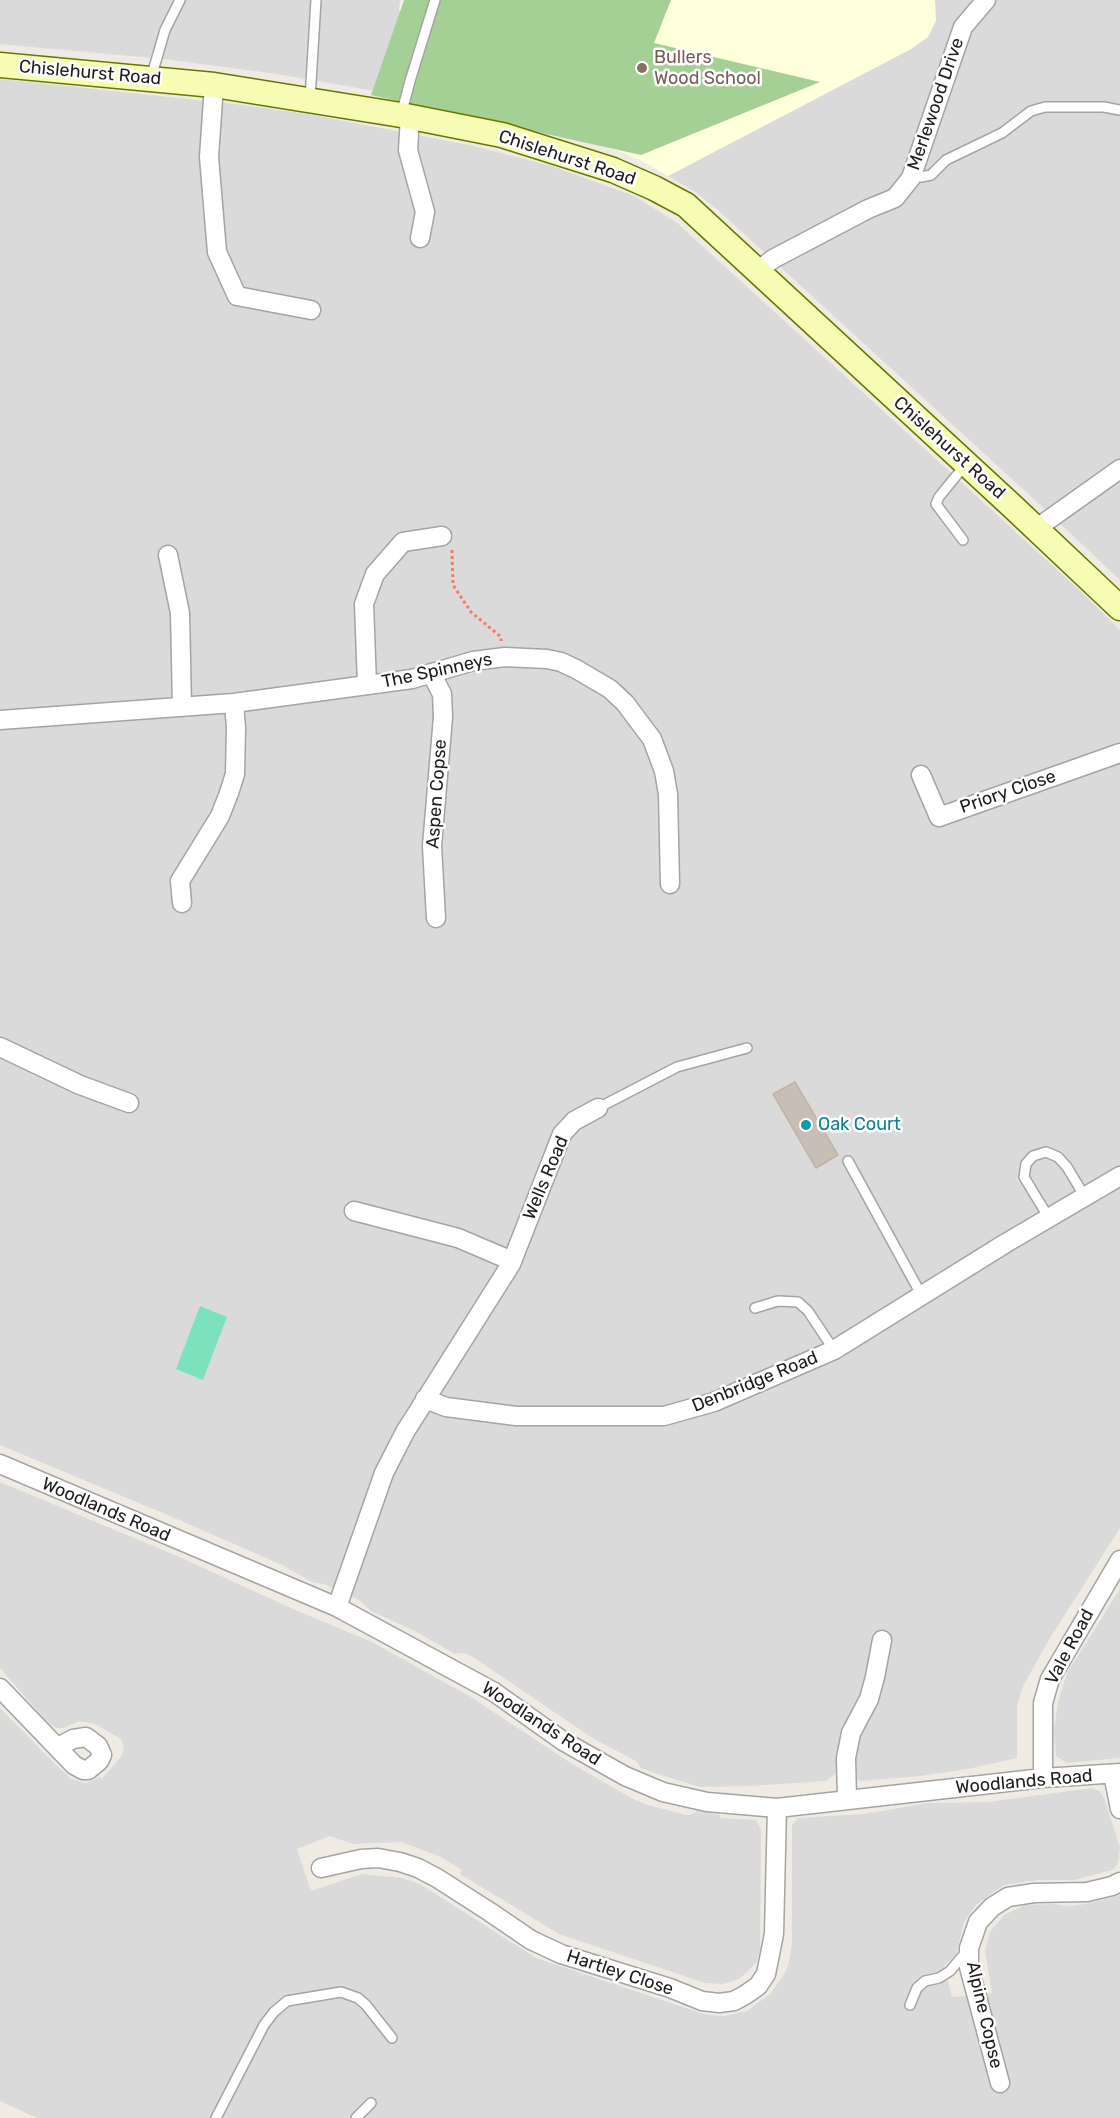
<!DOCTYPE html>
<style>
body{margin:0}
canvas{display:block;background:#efebe2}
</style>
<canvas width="1120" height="2118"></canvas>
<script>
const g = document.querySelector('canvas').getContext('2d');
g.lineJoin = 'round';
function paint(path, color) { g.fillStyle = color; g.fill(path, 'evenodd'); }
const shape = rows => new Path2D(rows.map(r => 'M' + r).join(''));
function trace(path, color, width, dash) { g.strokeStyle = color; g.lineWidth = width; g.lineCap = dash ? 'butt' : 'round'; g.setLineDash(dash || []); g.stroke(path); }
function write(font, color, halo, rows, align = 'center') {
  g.font = font + ' Rubik,sans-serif'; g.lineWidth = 5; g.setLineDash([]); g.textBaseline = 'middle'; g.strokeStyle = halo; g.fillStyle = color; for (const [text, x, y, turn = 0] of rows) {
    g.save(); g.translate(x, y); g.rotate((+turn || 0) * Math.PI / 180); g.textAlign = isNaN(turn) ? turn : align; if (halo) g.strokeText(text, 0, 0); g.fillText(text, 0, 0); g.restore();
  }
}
const residential = shape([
 [0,0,400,0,399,10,424,22,392,94,277,74,164,59,0,44],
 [935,0,1120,0,1120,580,1037,502,718,210,694,191,668,176,911,49,936,21],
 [0,79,235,104,307,114,469,145,552,166,634,196,676,222,1077,588,1120,630,1120,1528,1050,1638,1023,1686,1017,1705,1017,1758,968,1769,920,1776,860,1781,853,1774,840,1770,826,1781,750,1786,700,1787,655,1773,641,1768,636,1761,594,1739,473,1657,465,1653,455,1654,415,1631,371,1611,359,1600,324,1584,312,1582,282,1565,177,1519,0,1445],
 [0,1482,175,1555,293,1609,372,1642,471,1697,569,1762,633,1799,648,1805,686,1815,690,1815,697,1811,720,1815,720,1818,756,1820,761,1830,760,1950,756,1963,749,1970,739,1979,722,1984,705,1983,559,1934,460,1874,462,1870,441,1857,401,1842,353,1844,330,1836,297,1849,311,1891,362,1874,402,1878,420,1884,536,1958,707,2015,725,2016,747,2011,770,1994,785,1973,789,1962,792,1943,792,1825,798,1818,864,1814,927,1803,988,1802,1092,1788,1099,1791,1104,1798,1120,1847,1118,1864,1112,1870,1074,1880,1038,1880,1004,1885,977,1904,964,1922,956,1955,944,1966,952,1997,992,1993,985,1951,990,1932,1004,1915,1025,1905,1053,1904,1069,1906,1086,1904,1120,1895,1120,2118,37,2118,0,2101,0,1708,52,1761,70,1778,78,1781,86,1783,100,1777,102,1779,121,1757,124,1749,121,1739,95,1724,79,1721,64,1728,56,1728,44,1719,0,1668],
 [1120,1589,1120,1758,1067,1763,1056,1756,1054,1731,1058,1702,1067,1673]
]);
const education = shape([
 [403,0,935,0,936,21,928,37,911,49,668,176,644,162,618,151,528,121,424,22,399,10]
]);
const forest = shape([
 [404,0,671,0,654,43,820,82,641,155,371,95]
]);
const pitch = shape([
 [200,1306,227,1317,203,1380,176,1369]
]);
const building = shape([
 [795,1082,838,1155,816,1168,773,1094,795,1082]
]);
const path = shape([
 [452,550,453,585,471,612,501,637,501,641]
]);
const service = shape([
 [151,78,165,30,180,0],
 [310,99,316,0],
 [401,115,410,81,435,0],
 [913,174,921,177,931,175,946,160,1002,133,1031,111,1045,107,1104,107,1120,110],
 [963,540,936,504,939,497,965,465],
 [598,1108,677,1067,747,1048],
 [848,1161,922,1296],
 [1049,1218,1024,1177,1026,1164,1033,1156,1046,1152,1058,1157,1067,1167,1085,1197],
 [755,1308,778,1301,798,1302,808,1311,834,1350],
 [910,2005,917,1988,925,1981,939,1978,950,1971,966,1952],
 [216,2118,264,2025,274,2012,287,2001,341,1992,358,1998,366,2005,392,2038],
 [356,2118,371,2103]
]);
const minor = shape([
 [214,85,209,157,217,252,237,296,311,310],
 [410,116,408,150,425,212,420,238],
 [756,272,773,259,868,209,895,198,911,178,963,27,986,0],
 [1037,528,1120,469],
 [168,555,180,613,182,707],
 [431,673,442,694,443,717,432,846,436,918],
 [367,685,364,604,375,574,403,542,442,536],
 [0,720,234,703,412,679,473,661,505,657,547,659,561,662,576,669,610,689,625,703,652,739,664,771,668,794,670,884],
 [921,775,939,817,1120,753],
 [182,903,180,881,220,816,229,793,235,774,236,728,234,703],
 [0,1047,80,1085,129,1103],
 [354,1211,458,1238,512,1261],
 [425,1399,446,1407,516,1416,664,1416,714,1402,834,1350,1006,1243,1120,1176],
 [0,1464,337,1607,494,1692,563,1741,625,1776,663,1792,707,1802,777,1808,1043,1778,1120,1773],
 [337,1607,384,1473,405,1432,511,1264,562,1134,574,1121,598,1108],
 [0,1688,74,1765,83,1770,88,1770,99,1761,102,1755,98,1746,86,1737,73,1739,58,1747],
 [1113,1774,1120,1809],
 [1043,1778,1043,1703,1050,1679,1120,1560],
 [847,1798,846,1758,851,1733,869,1699,875,1677,882,1640],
 [321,1868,361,1859,378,1858,400,1862,418,1868,437,1878,490,1912,531,1940,561,1954,670,1988,702,2001,719,2003,734,2001,745,1995,758,1986,766,1974,774,1934,777,1808],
 [1000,2083,969,1967,969,1948,978,1922,992,1907,1008,1897,1034,1893,1087,1892,1112,1886,1120,1882]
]);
const secondary = shape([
 [0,65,214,85,401,115,502,135,613,170,654,188,686,205,1012,506,1120,608]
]);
const markers = [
 [642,68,6,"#8d6e63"],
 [806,1125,6,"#0f9aa8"]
];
const educationNames = [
 ["Bullers",654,58],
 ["Wood School",654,79]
];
const streetNames = [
 ["Chislehurst Road",90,73,5],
 ["Merlewood Drive",936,104,-71],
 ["Chislehurst Road",567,158,18],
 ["Chislehurst Road",949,448,42],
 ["The Spinneys",437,671,-12],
 ["Priory Close",1008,792,-19],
 ["Aspen Copse",437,794,-86],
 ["Wells Road",546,1178,-67],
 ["Denbridge Road",755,1382,-22],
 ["Woodlands Road",106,1510,23],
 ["Vale Road",1070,1647,-62],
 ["Woodlands Road",541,1724,33],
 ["Woodlands Road",1024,1782,-5],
 ["Hartley Close",620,1973,18],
 ["Alpine Copse",984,2015,77]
];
const cultureNames = [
 ["Oak Court",818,1125]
];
paint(residential, '#dbdada');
paint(education, '#feffdb');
paint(forest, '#a4d095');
paint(pitch, '#7ce2be');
paint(building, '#c7beb5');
trace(building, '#c1b2a4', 1.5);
trace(service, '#a4a4a4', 12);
trace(minor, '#a4a4a4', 21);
trace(secondary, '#677800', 27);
trace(path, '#ff7863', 3, [3, 3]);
trace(service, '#fff', 9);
trace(minor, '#fff', 18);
trace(secondary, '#f6fcb3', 24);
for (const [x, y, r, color] of markers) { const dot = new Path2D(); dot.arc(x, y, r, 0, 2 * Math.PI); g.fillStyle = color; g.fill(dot); trace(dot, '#fff', 2); }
write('18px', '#785e54', '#fff', educationNames, 'left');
write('18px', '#1d1d1d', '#fff', streetNames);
write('18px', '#0d838f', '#fff', cultureNames, 'left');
</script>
